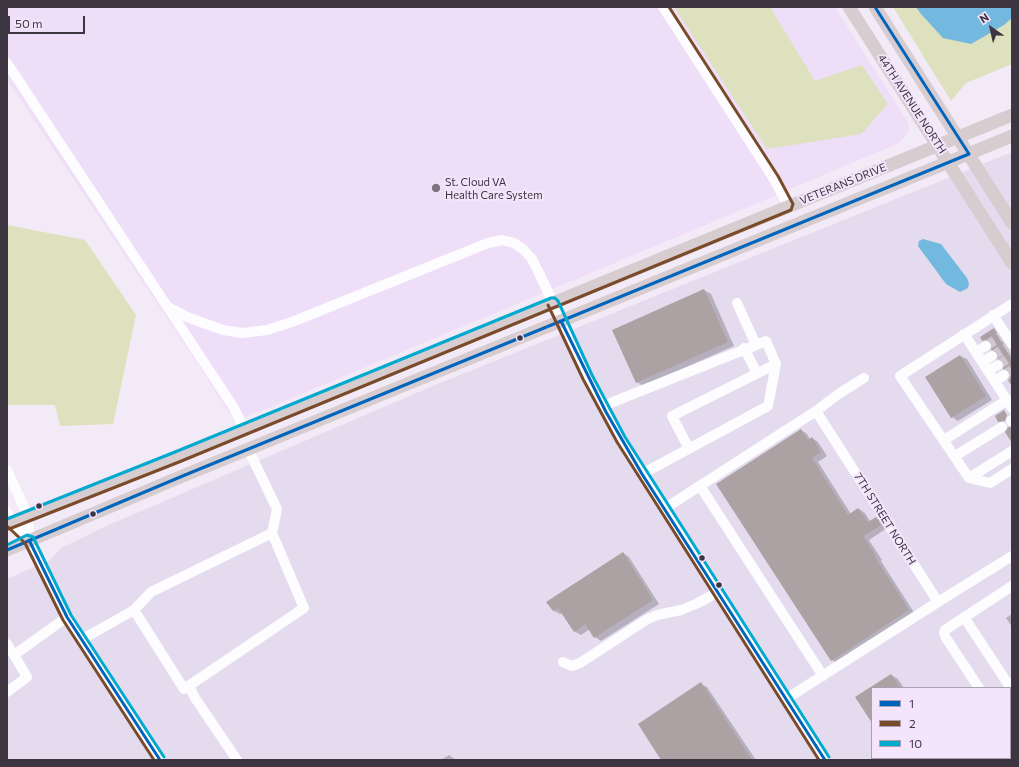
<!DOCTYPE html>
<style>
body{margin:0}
#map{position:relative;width:1019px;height:767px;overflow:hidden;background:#f3eaf7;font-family:Commissioner,sans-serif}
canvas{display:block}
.frame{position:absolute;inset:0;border:8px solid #3d3540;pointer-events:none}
.legend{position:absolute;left:871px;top:687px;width:140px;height:72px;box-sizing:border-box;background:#f4e5fc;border:1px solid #ab9fb1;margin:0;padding:5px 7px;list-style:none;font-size:12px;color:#3d3540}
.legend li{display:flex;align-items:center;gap:8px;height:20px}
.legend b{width:20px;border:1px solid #ab9fb1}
.north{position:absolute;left:971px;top:8px;width:40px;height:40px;-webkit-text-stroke:3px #f4e5fc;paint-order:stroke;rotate:326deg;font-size:11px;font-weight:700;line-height:16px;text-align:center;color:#3d3540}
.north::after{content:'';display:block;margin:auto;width:14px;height:18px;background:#3d3540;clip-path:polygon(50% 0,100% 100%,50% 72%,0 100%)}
.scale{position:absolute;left:8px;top:16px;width:77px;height:18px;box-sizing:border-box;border:2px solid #3d3540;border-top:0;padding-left:5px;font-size:12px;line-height:14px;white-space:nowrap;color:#3d3540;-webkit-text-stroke:3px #f4e5fc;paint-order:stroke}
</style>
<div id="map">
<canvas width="1019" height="767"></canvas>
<div class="frame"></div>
<ul class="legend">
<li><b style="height:5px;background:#0065bd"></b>1</li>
<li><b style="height:5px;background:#7a4b2a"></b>2</li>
<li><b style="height:5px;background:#00a9ce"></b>10</li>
</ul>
<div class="north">N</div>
<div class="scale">50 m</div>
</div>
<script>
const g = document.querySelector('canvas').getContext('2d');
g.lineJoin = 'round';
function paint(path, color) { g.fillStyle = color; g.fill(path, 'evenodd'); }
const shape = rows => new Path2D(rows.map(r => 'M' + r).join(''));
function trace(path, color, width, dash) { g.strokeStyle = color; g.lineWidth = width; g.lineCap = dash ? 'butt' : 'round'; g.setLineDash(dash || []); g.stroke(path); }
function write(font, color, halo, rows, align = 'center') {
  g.font = font + ' Commissioner,sans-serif'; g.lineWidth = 4; g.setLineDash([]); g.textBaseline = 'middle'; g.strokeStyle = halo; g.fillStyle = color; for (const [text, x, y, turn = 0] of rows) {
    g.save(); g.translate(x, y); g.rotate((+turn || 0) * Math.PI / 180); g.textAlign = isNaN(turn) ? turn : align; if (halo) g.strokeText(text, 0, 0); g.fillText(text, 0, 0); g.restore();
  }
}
const industrial = shape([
 [1012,152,1012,760,7,760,7,579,50,560,61,548,104,527,435,385],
 [872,688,1010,688,1010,758,872,758]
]);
const built = shape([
 [7,7,835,7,907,121,909,129,905,137,897,144,691,231,261,411,235,420,227,410,202,370,7,80]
]);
const green = shape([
 [674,7,770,7,815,81,862,65,888,104,861,134,767,149],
 [893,7,1012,7,1012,64,966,83,951,101],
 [7,225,85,240,136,315,113,424,60,426,55,405,7,405]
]);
const water = shape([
 [916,7,1012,7,1012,18,1004,25,971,44,943,38,921,14],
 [923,239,941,244,967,278,969,283,968,288,960,292,946,284,918,246,919,241]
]);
const shadow = shape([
 [704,290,711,294,734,346,643,386,637,382],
 [960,356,967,359,992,400,958,421,952,417],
 [801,430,807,434,810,439,812,438,818,442,827,456,818,462,851,514,859,509,865,513,870,521,876,518,882,521,887,528,869,540,882,560,881,561,915,614,838,664,832,660],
 [623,553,629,557,659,604,601,641,595,637,590,629,581,635,574,631,563,613,560,614,554,611,548,602],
 [1012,614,1012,627,1006,618],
 [891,675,898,679,904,688,872,688,872,721,856,698],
 [701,684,707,687,756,760,663,760],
 [449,755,456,760,441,760],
 [896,758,923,758,920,760,897,760]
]);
const building = shape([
 [704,289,728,342,636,383,612,330],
 [994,328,1012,356,1012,387,1008,380,1010,378,1010,372,1007,369,1003,369,1004,362,998,359,997,352,991,350,992,346,991,342,986,340,982,341,980,337],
 [960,355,986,396,951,418,925,377],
 [1004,410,1007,415,1005,421,998,422,995,416],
 [1008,427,1012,427,1012,443,1005,432],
 [801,429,808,440,812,437,821,452,812,458,848,515,858,508,868,522,876,517,881,525,863,536,876,556,875,557,909,610,831,661,716,484],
 [623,552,653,600,594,638,585,624,574,632,558,608,553,611,546,602],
 [891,674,901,688,872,688,872,723,855,697],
 [701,682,752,760,661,760,638,724]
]);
const minorTunnel = shape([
 [986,346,1000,337],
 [992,356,1007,347],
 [998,365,1012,356],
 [1004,375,1012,370]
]);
const minor = shape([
 [663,7,774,179,788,206],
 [7,63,234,408,244,429],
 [737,303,756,345],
 [1012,304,900,376,969,478,1012,451],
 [168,307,187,317,223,330,242,333,267,330,292,322,488,243,502,240,514,243,523,249,532,259,539,273,588,377,606,412,642,474,825,760],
 [993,315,1012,344],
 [964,334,1012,408],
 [744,348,757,373],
 [976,352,986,346],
 [982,362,992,356],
 [988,371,998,365],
 [864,378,840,393,816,411,938,602,1012,556],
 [995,381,1004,375],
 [603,406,766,341,776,364,768,406,642,474],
 [1011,421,1012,420],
 [944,440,1007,400],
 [689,449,672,416,776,364],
 [955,456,1002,427],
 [7,470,28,516,29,540],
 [969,478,990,483,1012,469],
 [700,486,823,676],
 [664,509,816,411],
 [7,512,11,523,29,540,67,617,160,760],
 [134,610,151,592,272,533],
 [964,617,1012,690],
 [81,640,134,610,184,689,304,608,272,533,277,509,248,449],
 [7,644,14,655],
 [563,662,572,666,580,663,646,620,657,615,681,610,698,603,718,592],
 [189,686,195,698,237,760],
 [979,688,946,638,944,633,945,630,1012,586],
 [7,692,27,677,14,655,67,617],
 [786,699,938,602],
 [1010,734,1012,737]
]);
const major = shape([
 [849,7,1012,263],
 [875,7,1012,223],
 [7,524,177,457,1012,115],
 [7,550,185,475,1012,136]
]);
const bus1 = shape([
 [561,321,606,412,642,474,825,760],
 [29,540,67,617,160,760],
 [7,550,185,475,969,154,875,7]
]);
const bus2 = shape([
 [548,305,583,379,617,442,819,760],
 [8,527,25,543,63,620,154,760],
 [9,529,179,462,791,210,793,204,778,176,669,7]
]);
const bus3 = shape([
 [7,519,175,452,551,298,555,298,558,301,592,375,625,437,829,757],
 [7,545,27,535,33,537,71,615,164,757]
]);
const markers = [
 [436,188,5,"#7d7480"],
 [520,338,3.5,"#3d3540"],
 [39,506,3.5,"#3d3540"],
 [93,514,3.5,"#3d3540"],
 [702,558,3.5,"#3d3540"],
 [719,585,3.5,"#3d3540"]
];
const streetNames = [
 ["44TH AVENUE NORTH",912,104,57],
 ["VETERANS DRIVE",843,184,-22],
 ["7TH STREET NORTH",885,519,58]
];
const poiNames = [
 ["St. Cloud VA",445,182],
 ["Health Care System",445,195]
];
paint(industrial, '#e4dcee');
paint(built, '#efdef7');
paint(green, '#dde1bd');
paint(water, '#73b8de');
paint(shadow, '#0003');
paint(building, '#aca2a4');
trace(minorTunnel, '#cfc6d2', 10, [10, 5]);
trace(minor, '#fdfcfe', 10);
trace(major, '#d7ccd0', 13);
trace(bus1, '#0065bd', 3);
trace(bus2, '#7a4b2a', 3);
trace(bus3, '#00a9ce', 3);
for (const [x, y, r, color] of markers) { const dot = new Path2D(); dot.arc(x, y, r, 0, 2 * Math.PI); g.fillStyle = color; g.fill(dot); trace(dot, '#f4e5fc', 1.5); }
write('11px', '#3d3540', '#f4e5fc', streetNames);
write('11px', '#3d3540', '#f4e5fc', poiNames, 'left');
</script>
